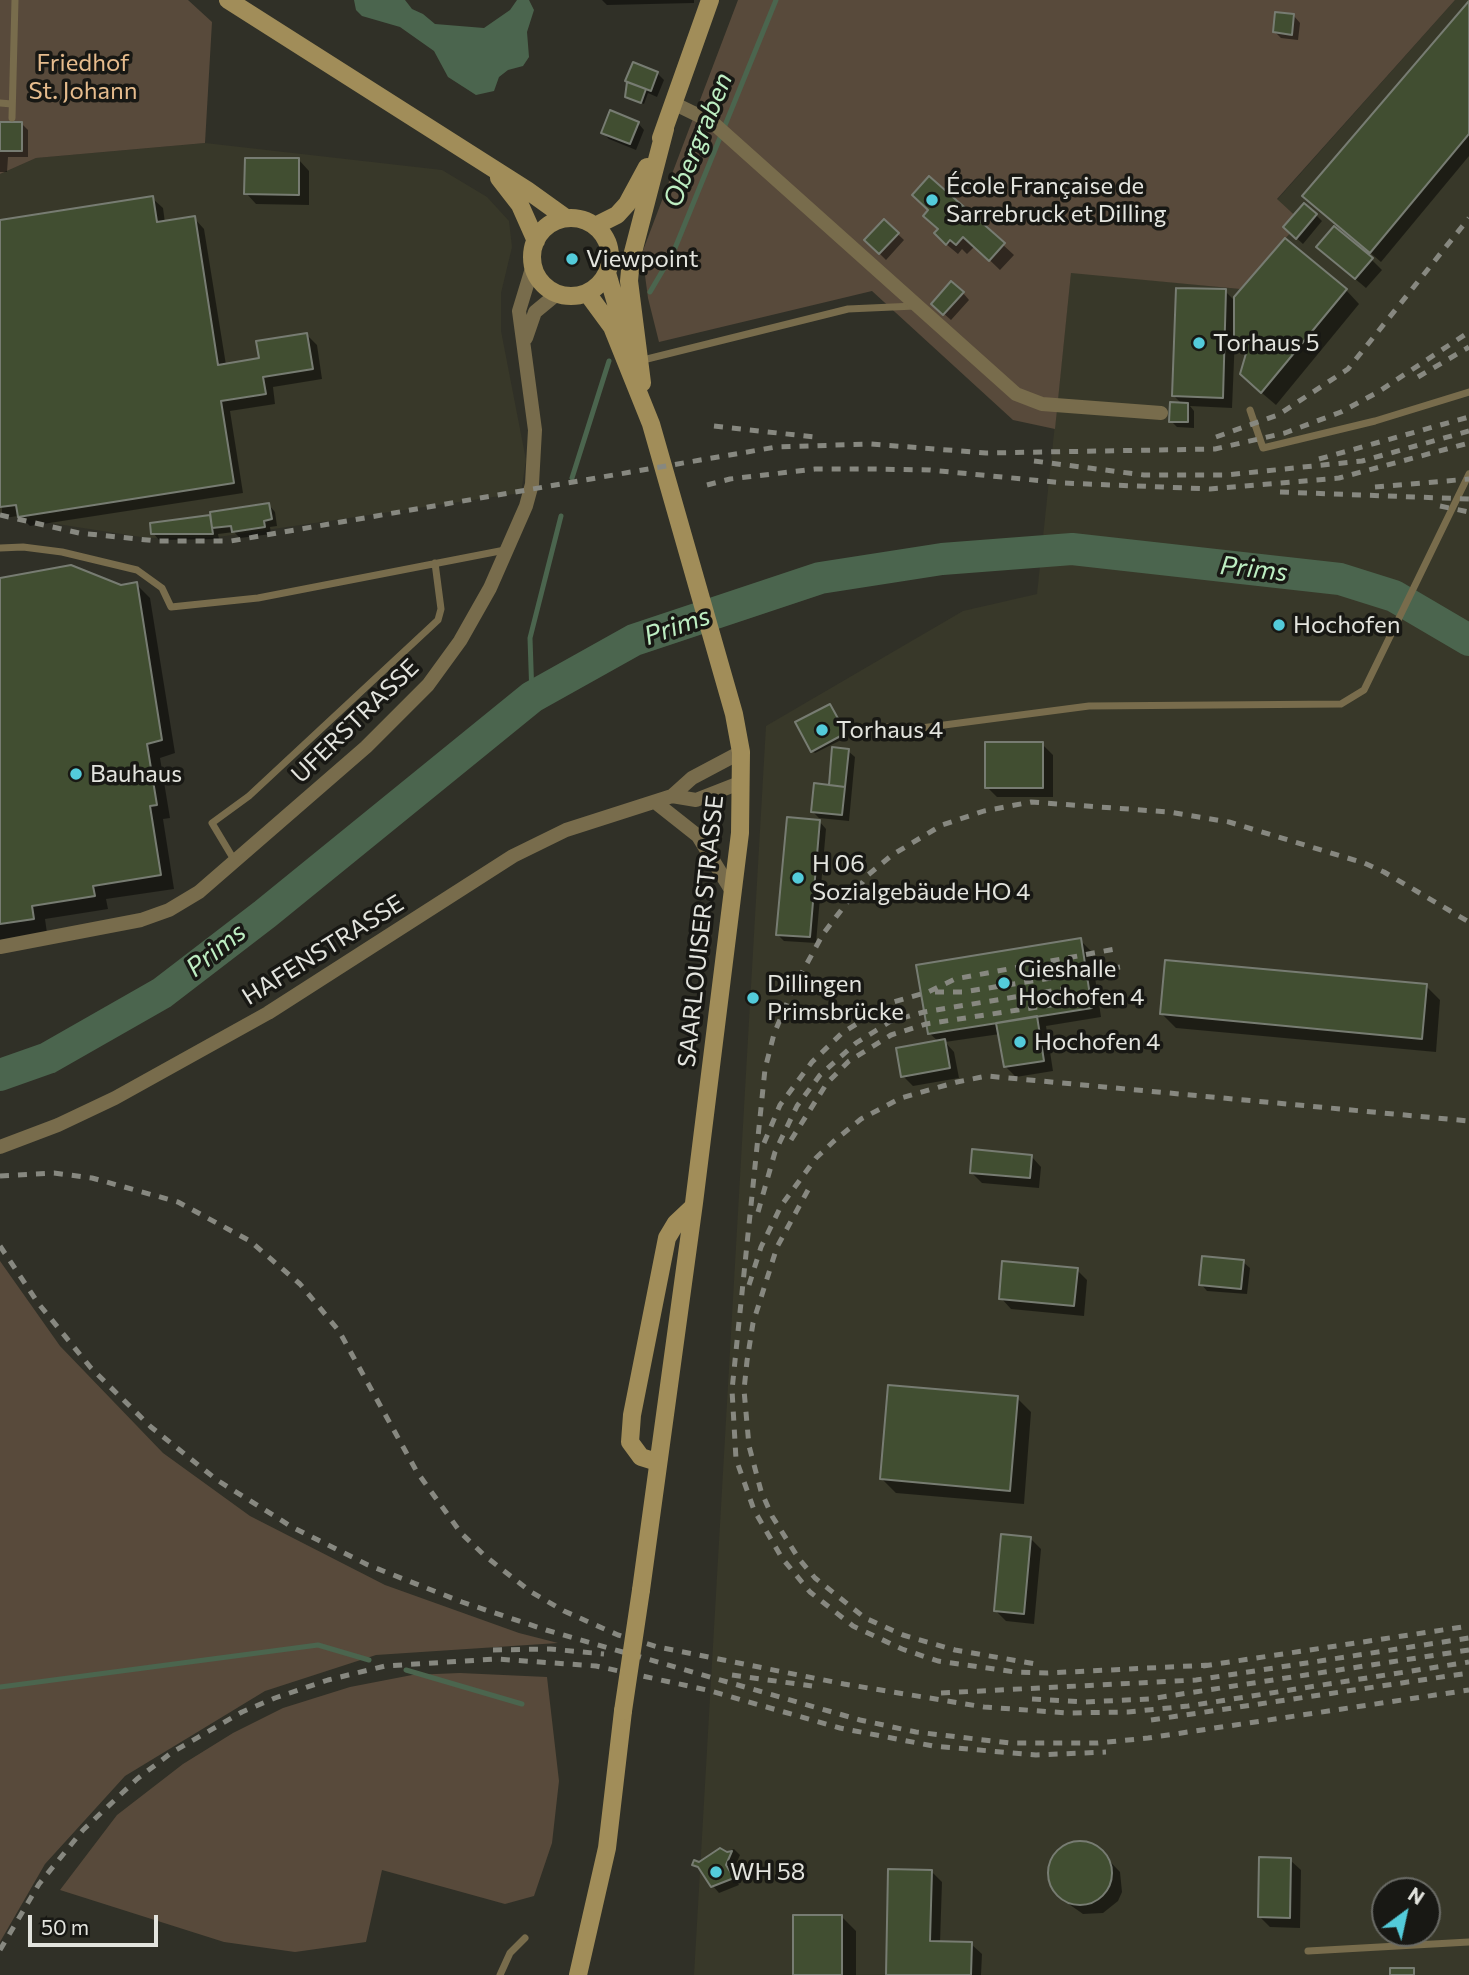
<!DOCTYPE html>
<meta charset="utf-8">
<style>
body{margin:0}
#map{position:relative;width:1469px;height:1975px;overflow:hidden;background:#303027;font-family:Commissioner,sans-serif}
canvas{display:block}
.north{position:absolute;left:1371px;top:1877px;width:70px;height:70px;box-sizing:border-box;background:#181814;border:2px solid #696a65;border-radius:50%;rotate:33deg;font-size:19px;font-weight:700;line-height:28px;text-align:center;color:#e3e4de}
.north::after{content:'';display:block;margin:auto;width:24px;height:32px;background:#53cbda;clip-path:polygon(50% 0,100% 100%,50% 72%,0 100%)}
.scale{position:absolute;left:28px;top:1915px;width:130px;height:32px;box-sizing:border-box;border:4px solid #e3e4de;border-top:0;padding-left:9px;font-size:21px;line-height:24px;white-space:nowrap;color:#e3e4de;-webkit-text-stroke:5px #181814;paint-order:stroke}
</style>
<div id="map">
<canvas width="1469" height="1975"></canvas>
<div class="north">N</div>
<div class="scale">50 m</div>
</div>
<script>
const g = document.querySelector('canvas').getContext('2d');
g.lineJoin = 'round';
function paint(path, color) { g.fillStyle = color; g.fill(path, 'evenodd'); }
const shape = rows => new Path2D(rows.map(r => 'M' + r).join(''));
function trace(path, color, width, dash) { g.strokeStyle = color; g.lineWidth = width; g.lineCap = dash ? 'butt' : 'round'; g.setLineDash(dash || []); g.stroke(path); }
function write(font, color, halo, rows, align = 'center') {
  g.font = font + ' Commissioner,sans-serif'; g.lineWidth = 7; g.setLineDash([]); g.textBaseline = 'middle'; g.strokeStyle = halo; g.fillStyle = color; for (const [text, x, y, turn = 0] of rows) {
    g.save(); g.translate(x, y); g.rotate((+turn || 0) * Math.PI / 180); g.textAlign = isNaN(turn) ? turn : align; if (halo) g.strokeText(text, 0, 0); g.fillText(text, 0, 0); g.restore();
  }
}
const built = shape([
 [1455,0,1469,0,1469,1975,694,1975,766,726,963,611,1037,594,1071,272,1240,289,1301,220,1277,200],
 [1385,1891,1427,1891,1427,1933,1385,1933],
 [205,143,442,170,487,197,509,221,512,247,501,293,501,331,526,460,521,493,218,537,147,538,0,515,0,174,36,158]
]);
const green = shape([
 [0,0,188,0,212,22,205,143,36,158,0,174],
 [738,0,1455,0,1277,199,1301,221,1240,289,1071,273,1055,429,1013,420,872,291,659,342,648,298,642,253],
 [0,1261,60,1346,163,1453,250,1516,385,1585,519,1633,558,1643,376,1655,265,1691,125,1776,45,1864,0,1942],
 [460,1673,547,1677,559,1781,552,1843,534,1896,505,1904,382,1870,366,1942,295,1952,224,1942,60,1890,117,1815,183,1764,233,1733,283,1708,350,1687,412,1675]
]);
const water = shape([
 [354,0,405,0,412,9,423,14,435,24,484,28,510,10,517,0,529,0,534,10,527,32,529,57,523,66,508,70,499,77,494,91,476,95,448,77,434,51,400,27,362,16,356,10]
]);
const shadow = shape([
 [602,0,694,0,694,3,607,5],
 [1469,4,1469,156,1381,262,1304,196],
 [1294,16,1300,23,1298,40,1281,38,1275,32],
 [657,73,664,80,657,97,648,93,644,104,627,96,629,82],
 [638,123,644,130,636,150,609,139,603,133],
 [22,124,28,130,28,157,8,157,7,172,0,172,0,143],
 [299,160,309,171,309,205,256,204,246,193],
 [930,178,1014,255,1000,270,975,246,967,254,962,249,958,254,946,244,940,229],
 [152,198,163,208,165,223,194,218,204,229,226,365,261,360,307,335,317,345,322,379,273,387,275,404,230,411,243,493,30,526,20,516,2,518,0,222],
 [1316,215,1322,221,1303,244,1292,234],
 [884,221,904,240,886,260,866,240],
 [1329,257,1372,260,1382,270,1366,288],
 [1346,290,1359,304,1276,405,1256,388,1248,351,1235,337,1232,408,1190,406,1194,411,1194,428,1177,427,1171,421,1182,404,1174,396,1225,291,1236,302],
 [963,293,969,300,951,320,933,304],
 [269,505,275,512,277,526,270,527,271,534,240,538,234,532,218,534,219,539,159,540,153,533,152,525],
 [0,579,120,587,136,584,150,598,175,753,160,758,170,818,163,819,174,889,106,899,108,909,45,919,47,933,0,940],
 [830,706,847,737,815,753,812,751],
 [1042,744,1053,755,1053,797,997,797,987,787],
 [848,751,855,757,849,821,819,818,813,812,830,787],
 [820,822,826,829,816,943,784,941,778,935],
 [1080,940,1091,951,1101,1017,1046,1026,1053,1071,1016,1077,1005,1066,1000,1034,945,1042,954,1052,959,1078,913,1086,903,1076,939,1042,929,1033],
 [1426,986,1440,1000,1436,1052,1176,1028,1162,1014],
 [1031,1156,1041,1167,1039,1188,982,1183,971,1172],
 [1243,1262,1250,1268,1247,1294,1207,1291,1201,1284],
 [1077,1270,1087,1280,1084,1316,1011,1309,1001,1298],
 [1017,1398,1031,1412,1024,1504,896,1493,882,1479],
 [1030,1538,1041,1549,1034,1624,1006,1621,996,1611],
 [1086,1843,1095,1846,1120,1872,1122,1892,1118,1901,1103,1913,1083,1914,1066,1902,1055,1891,1049,1871,1051,1861,1065,1846],
 [734,1849,740,1855,732,1873,739,1885,719,1893,694,1864],
 [1290,1860,1301,1870,1300,1928,1270,1927,1260,1917],
 [931,1871,942,1882,940,1943,971,1944,982,1954,981,1975,887,1975],
 [842,1917,856,1931,856,1975,795,1975]
]);
const stream = shape([
 [650,292,673,253,776,0],
 [572,478,609,361],
 [532,697,530,638,561,516],
 [406,1670,522,1704],
 [0,1687,318,1645,369,1660]
]);
const river = shape([
 [0,1075,48,1058,162,993,265,914,532,697,634,640,820,578,942,559,1072,549,1340,579,1394,596,1469,640]
]);
const building = shape([
 [1469,1,1469,134,1370,253,1302,196,1469,1],
 [1275,12,1294,14,1292,35,1273,32,1275,12],
 [633,62,658,72,651,91,625,81,633,62],
 [627,82,646,89,641,103,625,97,627,82],
 [610,110,639,122,630,144,601,133,610,110],
 [0,122,22,122,22,151,0,151,0,122],
 [245,158,299,158,299,195,244,194,245,158],
 [929,176,1005,243,989,261,963,237,956,245,950,240,946,245,934,233,938,229,923,216,928,210,912,195,929,176],
 [153,196,157,222,195,216,218,365,259,358,256,341,307,333,313,369,263,377,266,394,221,401,234,483,18,517,16,505,0,507,0,220,153,196],
 [1304,203,1317,214,1296,239,1283,227,1304,203],
 [884,219,899,233,879,254,864,240,884,219],
 [1334,226,1373,258,1355,279,1316,247,1334,226],
 [1285,238,1347,289,1261,393,1240,374,1247,350,1234,338,1234,297,1285,238],
 [951,281,964,292,943,315,931,304,951,281],
 [1176,288,1226,289,1223,398,1172,396,1176,288],
 [1170,402,1188,403,1188,422,1169,422,1170,402],
 [269,503,272,519,264,521,265,527,232,532,231,526,212,528,210,512,269,503],
 [210,515,213,534,151,534,150,523,210,515],
 [71,565,121,585,137,582,162,740,147,744,157,805,150,806,161,875,93,886,95,896,32,906,34,919,0,924,0,578,71,565],
 [830,704,846,733,811,752,795,722,830,704],
 [985,742,1043,742,1043,788,985,788,985,742],
 [832,747,849,749,845,787,829,785,832,747],
 [814,783,845,787,842,815,811,812,814,783],
 [787,817,820,820,810,937,776,935,787,817],
 [1081,938,1092,1008,928,1034,916,965,1081,938],
 [1165,960,1427,984,1422,1039,1160,1014,1165,960],
 [1037,1016,1044,1061,1004,1067,996,1023,1037,1016],
 [945,1039,950,1068,901,1077,896,1048,945,1039],
 [972,1149,1032,1155,1030,1178,970,1173,972,1149],
 [1202,1256,1244,1260,1241,1289,1199,1285,1202,1256],
 [1002,1261,1078,1268,1074,1306,999,1299,1002,1261],
 [888,1385,1018,1396,1010,1491,880,1479,888,1385],
 [1001,1534,1031,1537,1024,1614,994,1611,1001,1534],
 '1048 1873a32 32 0 1 1 64 0a32 32 0 1 1-64 0Z',
 [720,1848,727,1852,732,1851,726,1865,734,1878,711,1887,698,1867,692,1865,694,1860,699,1862,720,1848],
 [1259,1857,1291,1858,1290,1918,1258,1917,1259,1857],
 [888,1869,932,1870,930,1941,972,1942,971,1975,886,1975,888,1869],
 [793,1915,842,1915,842,1975,793,1975,793,1915],
 [1390,1968,1414,1968,1414,1975,1390,1975,1390,1968]
]);
const service = shape([
 [0,103,12,104],
 [12,118,15,0],
 [639,361,848,309,915,306],
 [1250,410,1263,448,1375,421,1469,392],
 [0,548,23,547,62,552,137,570,162,588,171,607,258,598,505,550],
 [888,727,906,730,1089,706,1341,704,1364,690,1469,474],
 [236,863,212,823,249,796,438,620,441,609,435,563],
 [1308,1951,1469,1942],
 [500,1975,510,1953,525,1938]
]);
const minor = shape([
 [675,104,712,122,1016,394,1042,404,1161,413],
 [526,338,535,312,558,293],
 [672,796,696,800,742,782],
 [655,802,698,836,733,893],
 [0,947,141,920,169,910,199,892,366,747,428,685,460,641,490,588,526,506,532,484,535,430,519,311,533,265],
 [0,1147,58,1125,115,1098,268,1013,513,856,566,830,672,796,692,778,741,752]
]);
const secondary = shape([
 [228,0,527,190,566,218],
 [661,138,710,0],
 [499,178,520,205,536,241],
 '532 257a39 39 0 1 1 78 0a39 39 0 1 1-78 0Z',
 [595,226,617,215,627,204,647,167],
 [607,273,627,340],
 [587,293,612,327,651,424,734,714,741,752,740,833,694,1203,641,1590],
 [642,383,629,281,631,260,665,129],
 [657,1462,641,1457,630,1442,632,1415,667,1238,676,1223,693,1207],
 [578,1975,607,1848,623,1711]
]);
const rail = shape([
 [1418,377,1469,347],
 [714,426,814,437],
 [1216,437,1278,415,1348,369,1469,218],
 [1319,459,1469,417],
 [1034,461,1144,475,1226,475,1362,461,1469,431],
 [707,485,730,479,815,469,870,469,930,470,1064,483,1210,489,1339,478,1469,443],
 [1375,487,1469,479],
 [1280,492,1469,499],
 [1440,506,1469,512],
 [0,515,79,533,157,541,231,541,776,447,871,444,986,453,1215,449,1285,433,1341,412,1378,392,1469,332],
 [935,992,963,992,1120,967],
 [791,1140,827,1083,849,1061,891,1035,926,1024,1077,1001],
 [764,1143,780,1105,812,1062,842,1033,890,1003,928,992,955,979,1115,949],
 [0,1176,54,1173,92,1178,178,1202,250,1241,300,1284,339,1331,417,1472,461,1533,485,1556,531,1592,564,1611,618,1635,658,1647,844,1684,984,1707,1068,1713,1128,1712,1188,1706,1469,1662],
 [808,1190,777,1247,753,1323,747,1361,744,1390,749,1446,761,1491,772,1516,799,1559,815,1578,865,1618,903,1635,955,1650,1036,1664],
 [758,1212,775,1152,797,1106,820,1075,856,1043,891,1021,924,1012,1075,987],
 [0,1246,38,1303,91,1368,151,1427,217,1480,292,1527,368,1565,462,1602,546,1630,860,1720,916,1732,1010,1743,1098,1743,1148,1738,1469,1690],
 [749,1285,761,1247,781,1206,816,1158,834,1141,861,1119,901,1098,957,1082,987,1076,1469,1121],
 [493,1650,550,1649,604,1654],
 [1210,1665,1048,1673,1015,1672,938,1661,902,1649,853,1626,810,1592,782,1558,754,1510,736,1459,732,1390,765,1069,774,1034,792,991,823,934,868,875,892,855,942,825,984,811,1031,802,1169,812,1229,822,1364,863,1384,872,1469,922],
 [1203,1666,1469,1626],
 [732,1675,812,1686],
 [941,1693,1196,1680,1469,1638],
 [1032,1699,1085,1702,1149,1699,1469,1650],
 [1151,1720,1469,1673],
 [0,1950,39,1884,83,1830,137,1779,171,1753,242,1712,275,1698,328,1680,385,1666,496,1659,596,1666,707,1690,840,1728,933,1746,1036,1755,1106,1752]
]);
const secondaryBridge = shape([
 [623,1711,641,1590]
]);
const markers = [
 [932,200,7,"#53cbda"],
 [572,259,7,"#53cbda"],
 [1199,343,7,"#53cbda"],
 [1279,625,7,"#53cbda"],
 [822,730,7,"#53cbda"],
 [76,774,7,"#53cbda"],
 [798,878,7,"#53cbda"],
 [1004,983,7,"#53cbda"],
 [753,998,7,"#53cbda"],
 [1020,1042,7,"#53cbda"],
 [716,1872,7,"#53cbda"]
];
const parkNames = [
 ["Friedhof",83,63],
 ["St. Johann",83,91]
];
const poiNames = [
 ["École Française de",946,186],
 ["Sarrebruck et Dilling",946,214],
 ["Viewpoint",586,259],
 ["Torhaus 5",1213,343],
 ["Hochofen",1293,625],
 ["Torhaus 4",836,730],
 ["Bauhaus",90,774],
 ["H 06",812,864],
 ["Sozialgebäude HO 4",812,892],
 ["Gieshalle",1018,969],
 ["Hochofen 4",1018,997],
 ["Dillingen",767,984],
 ["Primsbrücke",767,1012],
 ["Hochofen 4",1034,1042],
 ["WH 58",730,1872]
];
const streetNames = [
 ["UFERSTRASSE",355,721,-44],
 ["SAARLOUISER STRASSE",701,931,-84],
 ["HAFENSTRASSE",323,950,-32]
];
const waterNames = [
 ["Obergraben",698,140,-68],
 ["Prims",1254,569,6],
 ["Prims",677,626,-19],
 ["Prims",216,950,-39]
];
paint(built, '#383829');
paint(green, '#584a3b');
paint(water, '#4b654e');
paint(shadow, '#0007');
trace(stream, '#4b654e', 5);
trace(river, '#4b654e', 32);
paint(building, '#414e31');
trace(building, '#777c72', 2);
trace(service, '#786c4c', 7);
trace(minor, '#786c4c', 14);
trace(secondary, '#a18d59', 18);
trace(rail, '#878880', 5, [9, 9]);
trace(secondaryBridge, '#a18d59', 18);
for (const [x, y, r, color] of markers) { const dot = new Path2D(); dot.arc(x, y, r, 0, 2 * Math.PI); g.fillStyle = color; g.fill(dot); trace(dot, '#181814', 2.5); }
write('24px', '#e6bc8d', '#181814', parkNames);
write('24px', '#e3e4de', '#181814', poiNames, 'left');
write('24px', '#e3e4de', '#181814', streetNames);
write('italic 26px', '#bdeec2', '#181814', waterNames);
</script>
